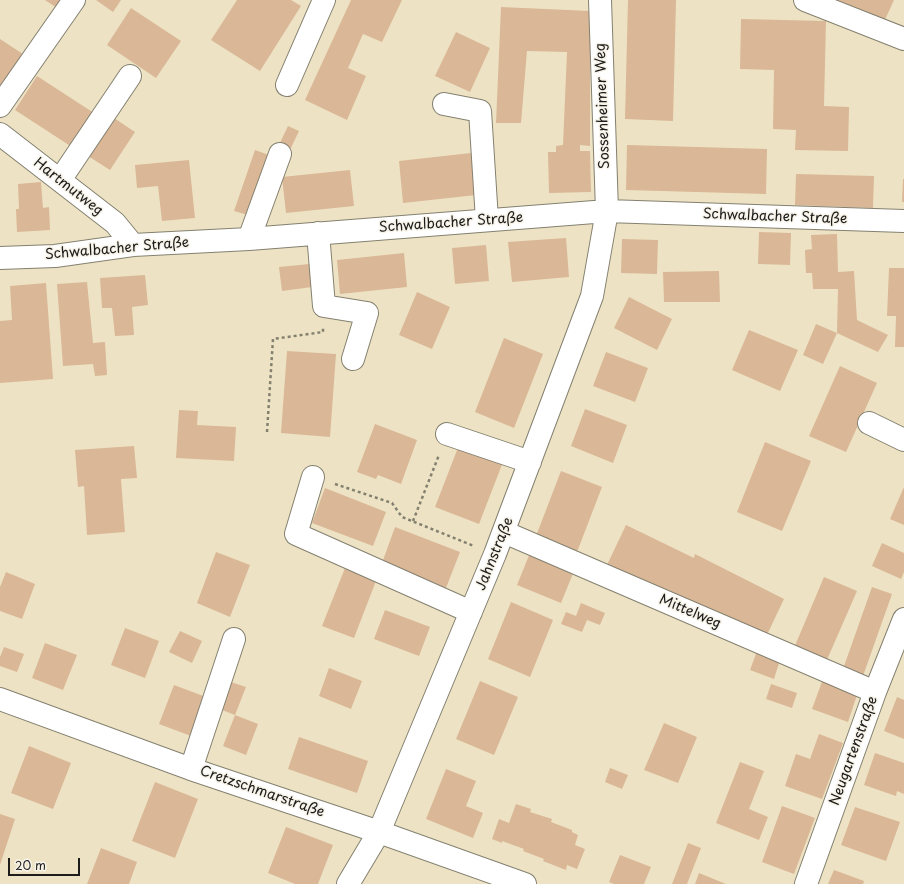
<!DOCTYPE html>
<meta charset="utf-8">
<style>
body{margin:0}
#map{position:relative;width:904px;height:884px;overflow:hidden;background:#ede3c4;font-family:"Playpen Sans",sans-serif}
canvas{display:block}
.scale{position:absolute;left:8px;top:858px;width:72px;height:18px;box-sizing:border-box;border:2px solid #1c1c1c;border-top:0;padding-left:5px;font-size:12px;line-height:14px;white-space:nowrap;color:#1c1c1c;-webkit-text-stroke:3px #f7f3e8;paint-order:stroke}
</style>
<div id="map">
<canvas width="904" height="884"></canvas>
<div class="scale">20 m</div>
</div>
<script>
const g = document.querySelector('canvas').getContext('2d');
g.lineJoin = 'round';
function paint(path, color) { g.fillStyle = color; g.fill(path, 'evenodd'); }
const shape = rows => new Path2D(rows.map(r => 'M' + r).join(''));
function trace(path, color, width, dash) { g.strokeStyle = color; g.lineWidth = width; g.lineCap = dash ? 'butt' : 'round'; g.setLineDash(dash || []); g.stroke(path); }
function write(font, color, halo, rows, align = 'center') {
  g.font = font + ' "Playpen Sans",sans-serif'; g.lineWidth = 3; g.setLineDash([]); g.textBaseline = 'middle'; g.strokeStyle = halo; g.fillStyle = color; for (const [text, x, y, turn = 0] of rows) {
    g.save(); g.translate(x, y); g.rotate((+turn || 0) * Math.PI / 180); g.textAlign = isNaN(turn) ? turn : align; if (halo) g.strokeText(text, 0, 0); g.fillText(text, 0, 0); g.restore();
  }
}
const building = shape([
 [45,0,63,0,57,8],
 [96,0,121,0,113,12],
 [237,0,291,0,301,6,260,71,211,40],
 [351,0,402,0,382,42,363,34,348,68,366,76,347,120,305,100],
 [628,0,676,0,673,121,625,119],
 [834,0,894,0,884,22],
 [501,7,590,11,590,146,580,145,580,151,590,151,591,192,549,193,548,152,556,152,556,146,563,145,567,52,527,51,521,123,496,123],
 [131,8,181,41,156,78,107,45],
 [741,19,826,21,824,106,849,107,848,151,795,150,796,130,773,129,774,70,740,69],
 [456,32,490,48,470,92,435,76],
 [0,39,26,56,0,90],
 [37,76,97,115,75,149,15,110],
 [114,118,135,132,110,170,88,156],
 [288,126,299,131,289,152,278,147],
 [627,145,767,149,766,194,626,190],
 [255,150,269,155,248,215,234,211],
 [471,153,476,195,403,203,399,161],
 [189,160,195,218,162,221,158,186,137,188,135,165],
 [350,170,354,206,286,213,282,177],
 [796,174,874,176,873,208,795,205],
 [903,179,904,179,904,202,902,202],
 [41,182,43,208,49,207,50,230,17,232,16,209,19,209,18,184],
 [759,232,791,233,790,265,758,264],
 [837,234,838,272,854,271,857,320,888,335,878,352,837,333,838,289,813,289,812,273,806,273,805,250,812,249,811,235],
 [566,238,569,277,512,282,508,242],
 [622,239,658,240,657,274,621,273],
 [486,245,489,281,455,284,452,248],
 [404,253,407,287,340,294,337,260],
 [310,264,312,287,282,291,279,267],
 [889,268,904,268,904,347,895,347,896,316,887,316],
 [719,271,720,302,664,302,663,272],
 [145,275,148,305,132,307,134,335,115,336,112,308,102,308,100,278],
 [87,282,93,343,105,342,107,375,95,376,93,364,63,366,57,284],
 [46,283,53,379,0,383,0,321,12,320,10,286],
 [417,292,450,307,432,349,399,335],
 [629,297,672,319,657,350,614,328],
 [816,324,837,333,823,364,803,355],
 [749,330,798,350,780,391,732,370],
 [504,338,543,354,514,428,475,412],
 [287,351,336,354,330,437,281,433],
 [606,352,648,368,635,402,593,386],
 [840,366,877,383,846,452,809,436],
 [585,409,627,425,613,463,571,446],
 [179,410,198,411,197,425,236,427,234,461,176,458],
 [375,424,417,440,401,484,378,475,376,479,357,472],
 [765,442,811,461,782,531,737,512],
 [459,445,503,462,479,524,435,507],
 [134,446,137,478,121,479,125,532,87,535,84,486,78,487,75,450],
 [561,471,602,487,577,552,536,536],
 [904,487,904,525,890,519],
 [325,488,386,512,373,546,312,523],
 [626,525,694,558,695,554,784,599,765,639,607,565],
 [395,527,460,552,446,588,382,563],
 [882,543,904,553,904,572,901,579,872,566],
 [216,552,250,565,230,617,197,603],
 [530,553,574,571,561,603,517,585],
 [345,568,376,581,354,638,322,626],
 [6,572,35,584,22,619,0,611,0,587],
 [824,577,857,591,826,662,794,648],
 [872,587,892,594,863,676,843,669],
 [511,602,553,620,530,677,488,659],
 [581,603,605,613,600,625,587,620,582,632,561,624,566,612,576,616],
 [385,610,430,627,419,656,374,639],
 [125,628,159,641,145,678,111,665],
 [180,631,202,641,192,663,169,652],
 [45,643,77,655,63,690,32,678],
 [4,647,24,654,17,672,0,666,0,657],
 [757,651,780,660,774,679,750,670],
 [329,668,362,681,351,709,319,696],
 [823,679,858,692,848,722,812,709],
 [228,681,246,687,235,715,217,708],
 [480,681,518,697,494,755,456,739],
 [771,684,797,693,792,708,766,699],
 [174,685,206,697,191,736,159,724],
 [897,697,904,700,904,739,884,731],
 [235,715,258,724,246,755,223,746],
 [664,723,697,737,678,783,644,770],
 [819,734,843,743,822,799,785,786,796,754,810,759],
 [299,737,368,761,357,793,288,769],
 [29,746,71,763,53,809,11,793],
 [875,753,904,763,904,794,897,791,896,796,864,785],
 [740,762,764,771,749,809,768,817,759,840,716,823],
 [610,768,628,775,622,789,605,782],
 [446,769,476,781,466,806,483,813,473,838,426,819],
 [155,782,198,799,175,858,132,841],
 [516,804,531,809,530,812,552,819,551,822,572,830,572,832,578,835,575,845,585,849,577,869,567,865,566,870,543,861,544,859,523,851,524,849,502,841,502,843,492,839,499,819,509,823],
 [782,806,815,818,794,874,762,862],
 [855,807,900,822,886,861,841,845],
 [0,814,15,819,0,865],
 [286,827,333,845,318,884,295,884,268,873],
 [688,843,701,848,687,884,672,884],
 [101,848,137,862,129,884,87,884],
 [620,855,651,867,644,884,614,884,609,882],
 [834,870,864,881,863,884,828,884],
 [699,873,726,884,695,884]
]);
const path = shape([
 [267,432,273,339,323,332,323,328],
 [335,484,392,503,402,517,474,546],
 [413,521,439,455]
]);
const minor = shape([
 [805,0,904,39],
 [287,85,324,0],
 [444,104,480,111,487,220],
 [0,106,74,0],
 [0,134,115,223,133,245],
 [60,180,130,76],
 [318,233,324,306,367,313,353,359],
 [249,239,280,154],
 [0,258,55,256,133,245,249,239,607,211,904,221],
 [869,423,904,440],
 [447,434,530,462],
 [313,477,296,534,471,612],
 [504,532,875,692],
 [0,699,191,769,379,832,525,884],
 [191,769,234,639],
 [348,884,379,832,495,554,592,296,607,211,600,0],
 [806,884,875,692,904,619]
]);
const streetNames = [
 ["Sossenheimer Weg",603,106,-92],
 ["Hartmutweg",68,187,38],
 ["Schwalbacher Straße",775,217,2],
 ["Schwalbacher Straße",451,223,-4],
 ["Schwalbacher Straße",117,249,-5],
 ["Jahnstraße",495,554,-68],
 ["Mittelweg",690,612,23],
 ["Neugartenstraße",854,751,-70],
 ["Cretzschmarstraße",262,792,19]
];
paint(building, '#dab796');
trace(minor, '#848070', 24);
trace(path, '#848070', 2.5, [3, 3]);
trace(minor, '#fff', 22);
write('14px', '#1c1c1c', '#f7f3e8', streetNames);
</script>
